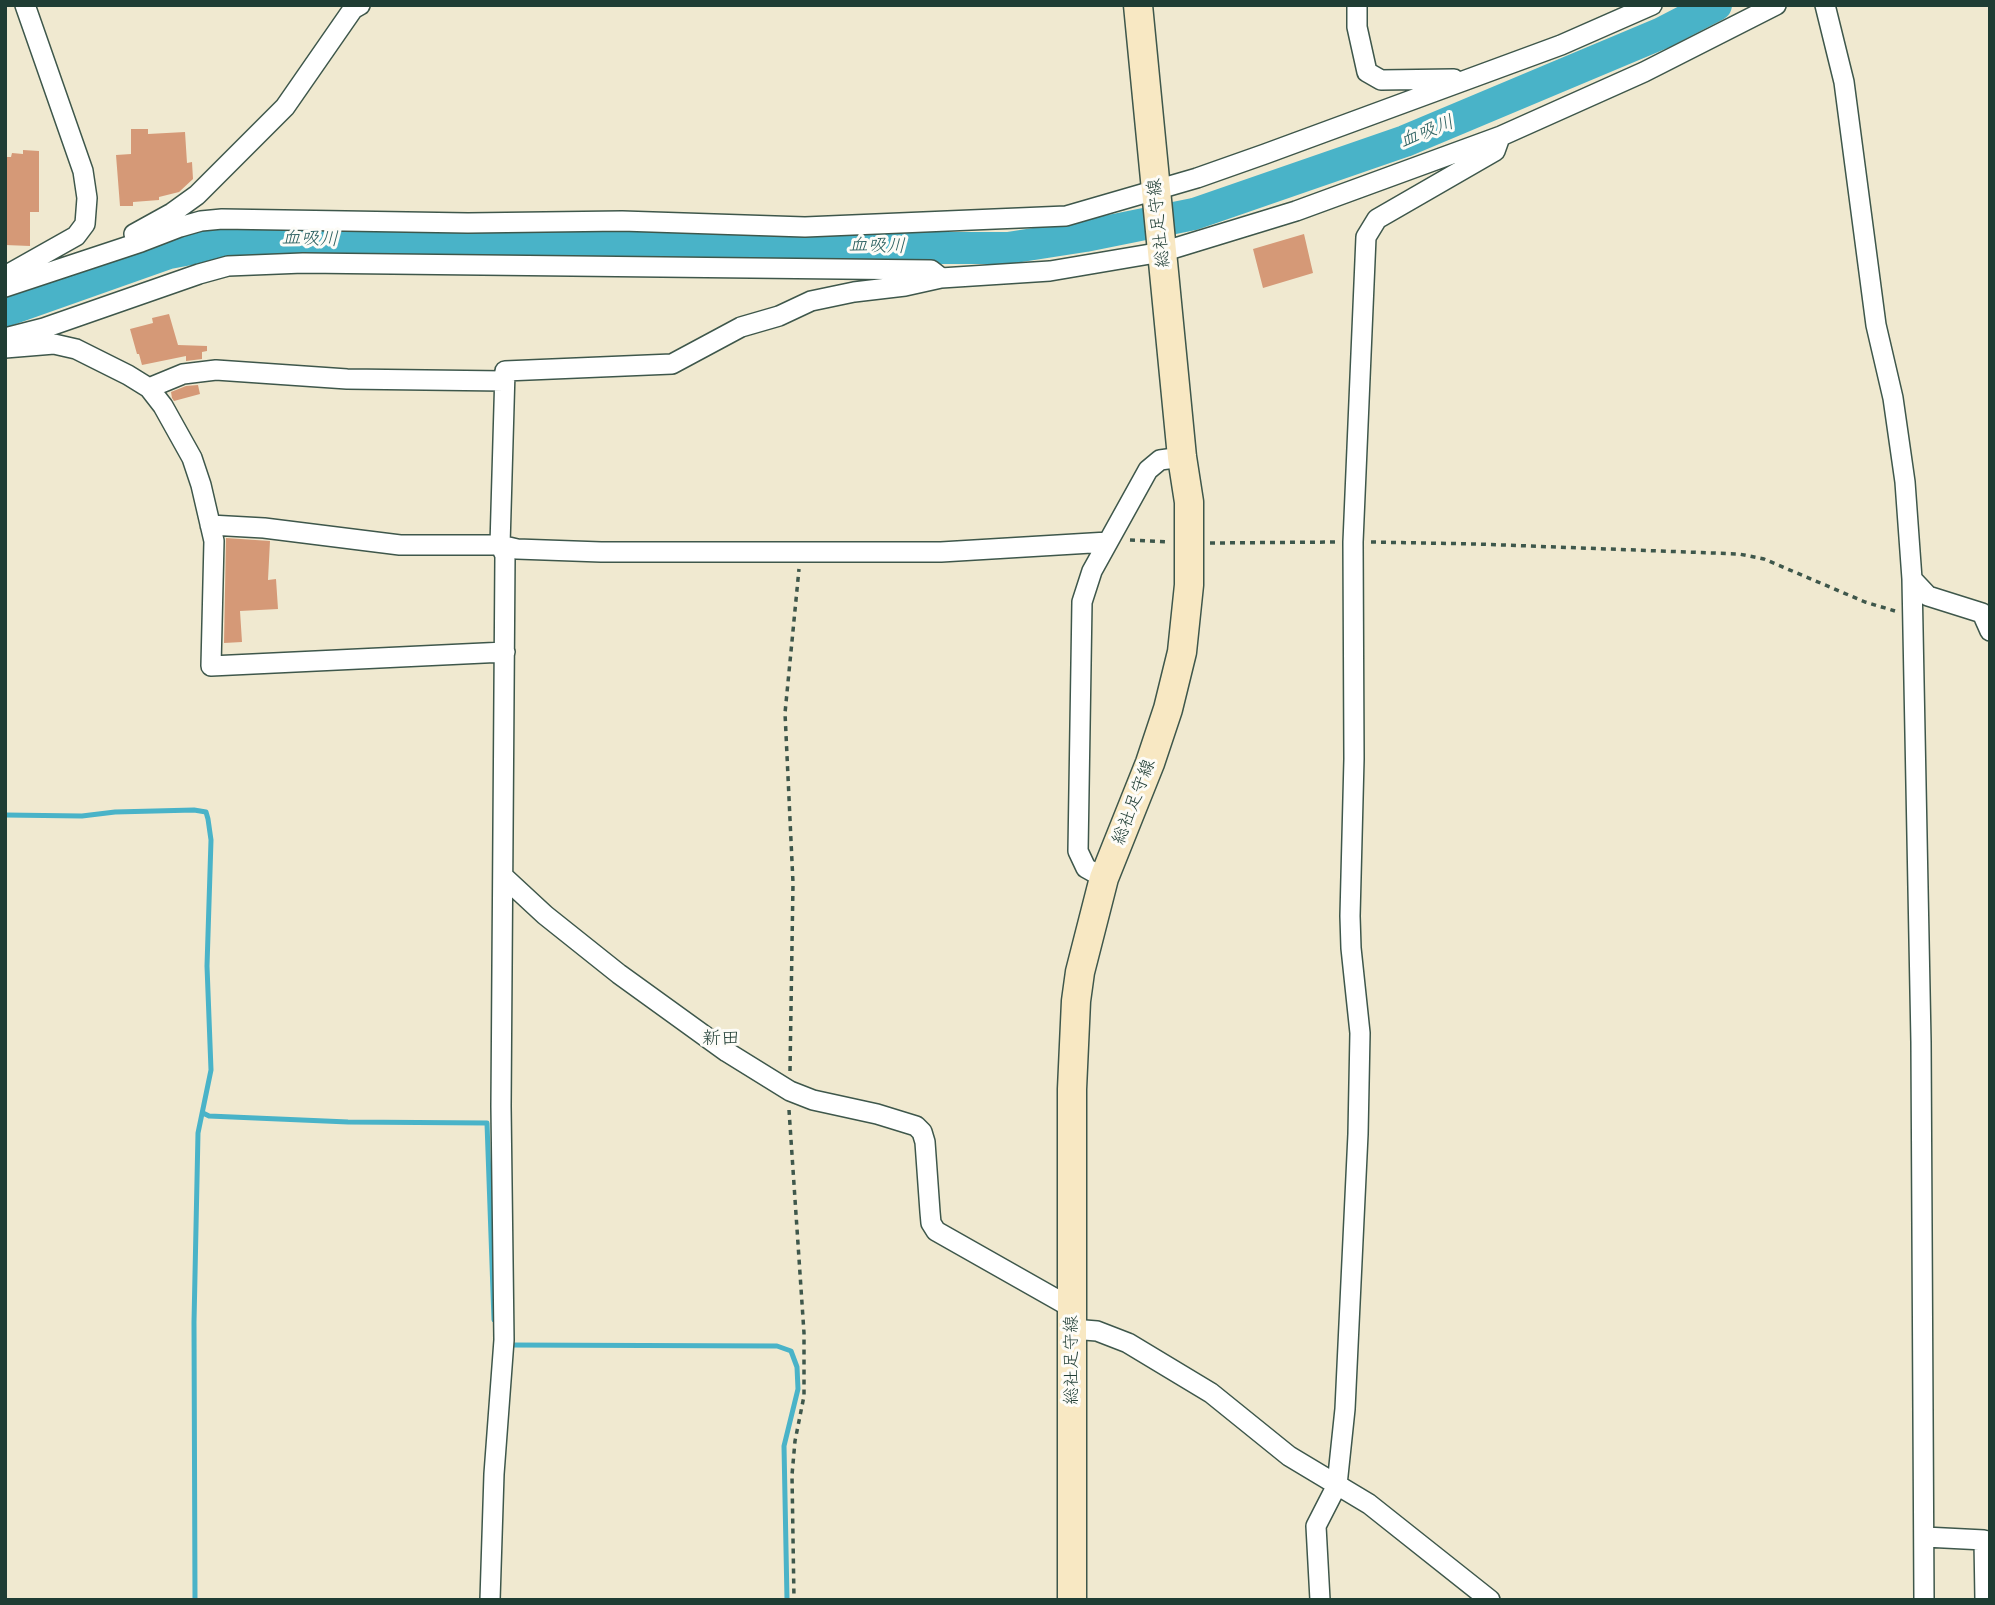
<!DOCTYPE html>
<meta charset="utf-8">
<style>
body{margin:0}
#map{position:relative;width:1995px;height:1605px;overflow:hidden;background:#f0e9d0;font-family:"Playpen Sans",sans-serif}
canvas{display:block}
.frame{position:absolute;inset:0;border:7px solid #1f3d34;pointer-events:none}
</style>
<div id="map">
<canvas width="1995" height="1605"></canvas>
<div class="frame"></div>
</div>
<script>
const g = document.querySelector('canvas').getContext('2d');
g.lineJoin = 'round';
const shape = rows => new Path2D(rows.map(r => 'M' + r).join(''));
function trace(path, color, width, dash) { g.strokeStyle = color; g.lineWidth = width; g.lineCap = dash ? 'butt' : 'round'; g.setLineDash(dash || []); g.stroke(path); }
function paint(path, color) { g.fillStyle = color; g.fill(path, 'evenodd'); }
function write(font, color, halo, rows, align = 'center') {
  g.font = font + ' "Playpen Sans","Klee One",sans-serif'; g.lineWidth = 6; g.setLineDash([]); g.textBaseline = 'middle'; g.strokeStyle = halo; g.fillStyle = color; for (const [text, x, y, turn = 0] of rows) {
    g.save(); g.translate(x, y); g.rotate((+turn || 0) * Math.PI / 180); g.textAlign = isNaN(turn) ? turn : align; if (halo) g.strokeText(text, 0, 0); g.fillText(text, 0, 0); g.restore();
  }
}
const stream = shape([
 [5,815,82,816,115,812,194,810,206,812,208,819,211,840,207,966,211,1070,198,1133,194,1322,195,1600],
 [203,1113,209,1116,348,1122,487,1123,494,1320],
 [509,1345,777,1346,791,1351,797,1367,798,1389,784,1446,787,1600]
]);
const river = shape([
 [5,311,169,253,227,242,269,238,824,248,1008,248,1085,236,1194,214,1405,141,1662,33,1716,5]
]);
const building = shape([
 [131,129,148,129,148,134,185,132,187,163,192,162,193,179,179,192,159,197,159,200,133,202,133,206,120,206,116,155,131,154],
 [23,150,39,151,39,212,30,212,30,246,5,245,5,157,11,157,12,153,23,154],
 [1304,234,1313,273,1263,288,1253,249],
 [169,314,178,345,207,346,207,351,202,352,202,359,186,361,186,356,142,365,139,354,137,354,130,329,153,323,152,318],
 [198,385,200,394,174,401,172,398,171,392,186,386],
 [226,538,270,541,268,580,276,579,278,609,240,611,242,642,224,643]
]);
const path = shape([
 [1130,540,1168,542],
 [1371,542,1477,544,1739,554,1764,559,1865,602,1895,611],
 [1210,543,1336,542],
 [790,1071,793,883,785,713,799,569],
 [789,1110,804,1333,804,1396,795,1441,792,1475,794,1600]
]);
const minor = shape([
 [1357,5,1357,27,1367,72,1381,80,1454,79],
 [1825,5,1844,82,1876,325,1893,398,1905,482,1912,579,1921,1042,1924,1600],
 [134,234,172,213,197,195,285,107,353,9,360,5],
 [5,276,76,236,85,224,87,198,83,171,25,5],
 [5,287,141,242,180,227,201,221,222,219,468,223,622,221,805,227,1066,216,1197,178,1265,154,1561,45,1652,5],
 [5,338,44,328,199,274,228,266,303,263,931,270,940,277],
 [5,348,54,344,76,349,128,375,149,388,163,406,192,458,201,485,214,541,211,666,505,652],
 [149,388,183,374,216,370,347,379,504,381],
 [210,525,264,528,400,545,500,545,517,549,601,552,941,552,1108,542],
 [1912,579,1928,596,1982,613,1990,631],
 [504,877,545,915,619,974,727,1052,790,1091,813,1100,877,1114,916,1126,922,1132,925,1142,930,1212,931,1223,936,1231,1072,1308],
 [1104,878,1086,868,1078,851,1082,602,1092,571,1148,470,1160,460,1182,457],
 [1072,1329,1097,1331,1128,1343,1211,1393,1289,1456,1369,1504,1490,1600],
 [1925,1537,1984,1540,1985,1600],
 [490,1600,494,1474,504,1340,501,1106,505,555,500,545,505,371,672,364,741,327,779,316,811,301,854,292,905,286,941,278,1050,271,1162,252,1296,211,1501,136,1644,72,1776,5],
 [1320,1600,1316,1526,1337,1485,1345,1409,1358,1134,1360,1033,1351,948,1350,916,1354,759,1353,542,1366,237,1377,219,1495,151,1500,137]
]);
const secondary = shape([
 [1072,1600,1072,1089,1076,1001,1080,972,1104,878,1150,763,1168,709,1182,652,1189,585,1189,502,1182,457,1138,5]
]);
const streetNames = [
 ["総社足守線",1159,223,-96],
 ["総社足守線",1134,802,-69],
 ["総社足守線",1072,1360,-90]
];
const waterNames = [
 ["血吸川",1427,132,-22],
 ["血吸川",310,239,1],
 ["血吸川",877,246,1]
];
const neighbourhoodNames = [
 ["新田",721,1039]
];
trace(stream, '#49b3c8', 5);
trace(river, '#49b3c8', 32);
paint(building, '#d59977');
trace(minor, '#3e574b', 22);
trace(secondary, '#3e574b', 31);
trace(path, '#3e574b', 3.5, [5, 5]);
trace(minor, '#fff', 19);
trace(secondary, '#f8e8c3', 28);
write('18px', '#1f3d34', '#fdfcf7', streetNames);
write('italic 19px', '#2c6060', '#fdfcf7', waterNames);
write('19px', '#1f3d34', '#fdfcf7', neighbourhoodNames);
</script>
